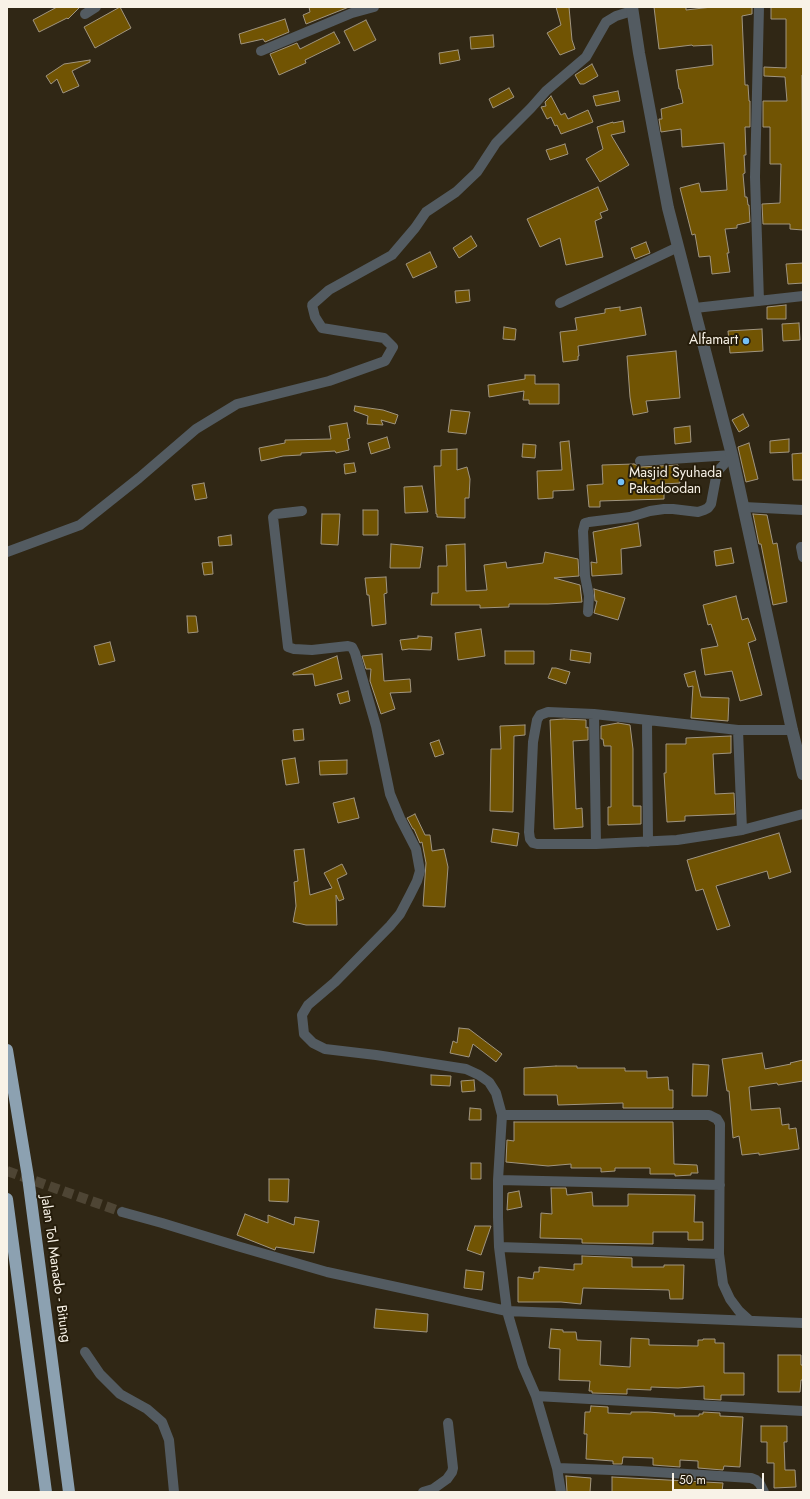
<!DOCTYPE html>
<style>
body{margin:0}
#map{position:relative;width:810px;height:1499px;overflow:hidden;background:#302715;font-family:Jost,sans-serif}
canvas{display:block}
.frame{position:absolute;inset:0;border:8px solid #f8f2e7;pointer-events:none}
.scale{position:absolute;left:672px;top:1473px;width:92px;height:18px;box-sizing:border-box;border:2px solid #f8f2e7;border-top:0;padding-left:5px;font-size:12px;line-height:14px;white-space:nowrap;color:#f8f2e7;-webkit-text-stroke:3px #261d0b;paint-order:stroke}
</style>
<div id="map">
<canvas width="810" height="1499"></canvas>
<div class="frame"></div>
<div class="scale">50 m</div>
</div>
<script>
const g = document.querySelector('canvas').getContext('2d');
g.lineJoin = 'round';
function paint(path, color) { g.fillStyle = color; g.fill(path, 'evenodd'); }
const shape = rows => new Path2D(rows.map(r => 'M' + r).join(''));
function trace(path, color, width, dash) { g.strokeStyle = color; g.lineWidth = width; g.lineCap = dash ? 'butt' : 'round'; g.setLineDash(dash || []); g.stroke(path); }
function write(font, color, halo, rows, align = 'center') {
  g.font = font + ' Jost,sans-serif'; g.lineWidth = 4; g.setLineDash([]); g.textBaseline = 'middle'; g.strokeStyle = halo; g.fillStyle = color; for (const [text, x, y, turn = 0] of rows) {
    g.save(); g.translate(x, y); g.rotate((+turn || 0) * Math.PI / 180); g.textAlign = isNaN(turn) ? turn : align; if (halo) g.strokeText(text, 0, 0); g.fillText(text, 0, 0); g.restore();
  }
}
const building = shape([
 [57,7,80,7,68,19,67,18,39,32,33,20,57,7],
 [120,7,131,28,95,48,84,27,120,7],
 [309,7,349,7,306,24,303,15,310,12,309,7],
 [556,7,569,7,572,40,575,49,560,55,547,33,561,25,556,7],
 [654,7,686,7,686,10,712,7,752,7,752,14,742,16,745,85,748,85,749,101,750,101,750,127,745,127,746,155,744,155,745,173,743,174,745,197,747,197,748,205,749,205,750,222,737,225,737,228,725,229,729,253,727,253,730,272,712,274,710,256,699,257,695,234,692,235,680,188,699,183,701,192,727,190,724,143,682,147,681,129,661,132,659,119,662,119,661,109,683,103,680,89,679,89,676,70,713,65,712,45,693,46,692,45,659,49,654,7],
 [771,7,803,7,803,75,802,75,803,230,790,229,790,224,763,224,762,204,780,203,781,164,770,164,770,127,763,127,763,101,787,101,785,77,764,76,764,67,786,68,786,19,771,19,771,7],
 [285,19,289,32,265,42,263,39,241,44,239,34,285,19],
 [366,20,376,40,354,51,344,31,366,20],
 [334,32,340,43,305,60,306,63,279,75,270,54,297,43,300,49,334,32],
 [493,35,494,47,471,49,470,37,493,35],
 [458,50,460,60,440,64,439,53,458,50],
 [90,60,90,62,72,71,79,86,63,93,57,79,51,84,46,76,64,64,90,60],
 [592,64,598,76,584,84,580,84,575,75,592,64],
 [509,88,514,97,493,108,489,99,509,88],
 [618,91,620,101,596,106,593,96,618,91],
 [551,96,561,115,565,113,568,119,588,110,593,122,561,134,557,125,555,126,551,117,547,119,541,107,546,106,545,102,551,96],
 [623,121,625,132,611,135,629,165,600,182,586,159,603,149,597,127,613,122,613,123,623,121],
 [565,144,568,154,550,160,546,150,565,144],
 [598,187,608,210,600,213,602,218,595,221,603,257,566,265,560,238,540,247,527,219,598,187],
 [471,236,477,246,459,258,453,248,471,236],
 [646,242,650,253,635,259,631,248,646,242],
 [430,252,437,267,413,278,406,264,430,252],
 [803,263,803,283,788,284,786,264,803,263],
 [469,290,470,301,456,303,455,291,469,290],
 [786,305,786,319,767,319,767,307,786,305],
 [620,307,620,311,641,307,646,335,578,346,579,356,578,356,578,360,563,362,560,332,577,330,575,318,605,313,605,309,620,307],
 [799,323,800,340,783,341,782,324,799,323],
 [504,327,516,329,515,340,503,339,504,327],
 [762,329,763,351,730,353,728,331,762,329],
 [676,351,680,398,646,401,648,412,633,415,630,397,627,356,676,351],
 [525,375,535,375,535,384,559,384,559,404,529,404,529,400,523,400,524,391,489,397,488,385,525,379,525,375],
 [355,406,383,410,398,415,395,424,381,420,383,425,367,424,368,416,354,411,355,406],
 [451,410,470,412,466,434,448,432,451,410],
 [743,414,749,426,739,432,732,420,743,414],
 [347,423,350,438,347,439,349,450,336,453,335,451,301,453,301,455,283,456,261,461,259,448,285,443,285,440,331,439,329,426,347,423],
 [690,426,691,442,675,444,674,428,690,426],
 [387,437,390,448,371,454,368,443,387,437],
 [789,439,789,452,770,453,770,441,789,439],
 [569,441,574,490,553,491,553,498,538,499,537,471,562,470,560,442,569,441],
 [749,443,758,479,746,482,738,447,749,443],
 [523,444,536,445,535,458,522,457,523,444],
 [457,449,457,470,467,467,470,479,469,498,465,498,465,518,437,517,437,514,436,514,434,466,441,466,441,450,457,449],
 [803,453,803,480,793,480,792,454,803,453],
 [354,463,356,472,345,474,344,464,354,463],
 [634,464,640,467,678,465,680,483,664,484,664,499,600,501,600,507,589,507,587,485,603,484,602,465,634,464],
 [204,483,207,498,195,500,192,485,204,483],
 [422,486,428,512,405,513,404,487,422,486],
 [363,510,378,510,378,535,363,535,363,510],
 [322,514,340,514,338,545,321,544,322,514],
 [753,514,767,515,773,544,777,543,787,602,773,605,761,544,759,544,753,514],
 [638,523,641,546,621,549,622,574,592,576,591,562,597,563,593,532,638,523],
 [231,535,232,545,219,546,218,537,231,535],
 [391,544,423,547,420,568,390,568,391,544],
 [465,544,466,591,487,590,484,565,506,562,507,568,543,563,545,552,578,559,579,576,554,578,580,585,582,602,548,604,509,604,509,607,480,608,480,605,431,605,432,593,438,593,438,566,447,566,446,545,465,544],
 [731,548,734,563,716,566,714,551,731,548],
 [212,562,213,574,204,575,202,563,212,562],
 [386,577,387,593,384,594,386,624,372,626,369,595,367,595,365,578,386,577],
 [594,589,625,598,618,620,594,613,597,601,595,601,594,589],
 [736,596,742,620,748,618,756,640,748,643,762,695,740,701,732,671,705,675,701,649,718,646,711,624,708,625,703,605,736,596],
 [187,616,196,616,198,632,188,633,187,616],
 [481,629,485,656,458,660,455,633,481,629],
 [418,636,432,637,431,650,409,649,402,650,400,640,418,638,418,636],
 [110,642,115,661,99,665,94,646,110,642],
 [571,650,591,653,590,663,570,660,571,650],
 [505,651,534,651,534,664,505,664,505,651],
 [382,654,384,681,410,679,411,692,390,693,395,709,381,714,370,681,371,669,366,669,362,656,382,654],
 [337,656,342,679,315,686,313,674,293,675,293,673,337,656],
 [552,668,556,668,570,672,566,684,548,678,552,668],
 [695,671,701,697,729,698,728,721,691,718,693,686,688,687,684,674,695,671],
 [348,691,350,701,340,704,337,694,348,691],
 [564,719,586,720,586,728,588,727,588,740,573,741,576,809,582,808,583,827,554,829,550,720,564,719],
 [618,723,630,725,633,749,633,806,641,806,641,824,608,825,608,807,611,807,611,746,604,746,603,739,601,739,601,726,618,723],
 [525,725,525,735,514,736,513,812,490,811,491,749,501,749,500,726,525,725],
 [303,729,304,740,294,741,293,730,303,729],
 [731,736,731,753,713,754,715,794,734,793,735,814,685,816,685,821,667,822,664,773,666,773,666,744,686,744,686,738,731,736],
 [439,740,444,754,435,757,430,743,439,740],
 [295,758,299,783,286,785,282,760,295,758],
 [347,760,347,774,320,775,319,761,347,760],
 [354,798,359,818,338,823,333,803,354,798],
 [415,814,425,835,430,835,432,851,444,849,448,867,445,907,423,906,426,863,422,842,420,843,414,829,413,829,407,818,415,814],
 [493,829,519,833,517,846,491,842,493,829],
 [779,833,791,872,769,879,767,871,716,886,730,926,717,930,703,889,696,891,687,860,779,833],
 [304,849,310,895,332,888,324,873,342,864,347,874,337,879,344,899,339,901,336,895,337,925,306,925,293,922,296,906,294,882,298,881,294,850,304,849],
 [459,1028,469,1029,502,1054,496,1062,473,1044,469,1057,450,1053,453,1041,457,1043,459,1028],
 [762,1053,765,1069,791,1064,790,1063,803,1060,803,1081,778,1085,777,1083,749,1087,751,1110,780,1108,782,1125,789,1124,789,1129,796,1128,799,1149,759,1155,759,1153,742,1155,739,1136,733,1138,729,1091,727,1091,722,1059,762,1053],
 [693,1064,709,1065,707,1096,692,1096,693,1064],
 [556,1066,577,1066,577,1068,625,1068,625,1071,647,1071,647,1078,668,1077,669,1090,673,1090,673,1108,623,1108,623,1103,558,1105,557,1095,524,1095,524,1068,556,1066],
 [431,1075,451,1076,450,1086,431,1085,431,1075],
 [474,1080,475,1091,462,1092,461,1081,474,1080],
 [470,1108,481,1109,481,1120,469,1120,470,1108],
 [514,1122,673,1122,674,1164,697,1165,698,1173,691,1173,691,1175,675,1176,675,1174,650,1174,650,1168,615,1168,615,1171,601,1172,601,1168,571,1168,571,1164,548,1166,506,1162,507,1140,514,1141,514,1122],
 [471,1163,481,1163,481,1179,471,1179,471,1163],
 [269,1179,289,1179,288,1202,269,1201,269,1179],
 [551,1188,566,1188,567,1195,592,1192,593,1206,628,1206,628,1194,695,1195,694,1222,703,1222,703,1240,688,1240,688,1232,653,1232,653,1244,582,1243,582,1239,540,1238,541,1213,552,1214,551,1188],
 [519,1191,522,1207,507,1210,508,1193,519,1191],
 [245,1214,268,1223,268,1215,294,1225,295,1217,319,1221,314,1253,276,1247,275,1250,237,1235,245,1214],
 [475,1226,491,1226,481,1255,467,1250,475,1226],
 [582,1256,632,1258,632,1267,664,1267,664,1265,684,1265,683,1299,670,1299,669,1290,583,1288,581,1304,561,1302,518,1302,518,1277,533,1279,534,1272,539,1272,539,1267,574,1270,574,1264,582,1264,582,1256],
 [466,1270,484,1272,482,1290,464,1288,466,1270],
 [376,1309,428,1314,427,1332,374,1328,376,1309],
 [551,1329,563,1330,563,1332,576,1332,577,1340,601,1341,600,1365,630,1367,631,1338,649,1339,649,1345,698,1346,698,1340,703,1340,703,1339,715,1339,715,1343,724,1343,724,1373,744,1373,744,1395,721,1395,721,1400,704,1399,704,1386,678,1388,651,1387,651,1390,627,1389,627,1394,592,1393,592,1391,589,1391,590,1381,559,1380,560,1349,549,1348,551,1329],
 [778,1355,801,1355,801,1365,803,1365,803,1380,801,1380,800,1392,778,1392,778,1355],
 [591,1406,608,1407,608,1413,631,1414,631,1412,648,1412,675,1414,674,1416,699,1416,699,1414,703,1414,703,1412,720,1413,720,1416,743,1417,740,1467,724,1466,723,1470,698,1468,698,1461,680,1460,680,1467,653,1465,653,1458,623,1457,622,1464,613,1464,613,1461,586,1459,587,1434,584,1434,585,1412,590,1412,591,1406],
 [761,1426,787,1426,787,1442,784,1442,785,1470,795,1470,796,1487,774,1488,774,1463,767,1463,767,1442,761,1442,761,1426],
 [566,1476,591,1478,590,1492,567,1492,566,1476],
 [612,1477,723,1483,722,1492,612,1492,612,1477]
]);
const minorTunnel = shape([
 [7,1171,122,1212]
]);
const minor = shape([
 [759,7,755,177,759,301],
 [85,14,96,7],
 [261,51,352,13,374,7],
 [560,303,678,247],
 [695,308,803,296],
 [640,461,732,455],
 [744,507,803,510],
 [302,511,276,514,273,517,288,647,294,649,312,650,348,646,352,647,355,653,376,726,390,794,400,818,416,849,420,871,417,881,410,895,400,914,390,926,335,982,308,1005,302,1015,304,1034,313,1043,325,1049,376,1055,466,1069,479,1075,489,1082,496,1093,502,1115,498,1180,498,1217,499,1247,507,1311,523,1366,536,1396,557,1468,561,1492],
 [803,547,801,547,803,557],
 [7,552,80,525,139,478,196,429,237,404,329,381,385,361,393,347,384,338,322,328,315,317,312,305,329,290,392,255,415,228,426,212,456,192,477,172,496,143,531,108,546,91,586,57,606,22,616,16,632,11],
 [588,612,589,596,585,576,583,531,585,523,589,522,630,517,650,511,664,509,673,509,698,512,704,510,708,508,711,504,717,472,726,462,733,460],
 [594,714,596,844],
 [647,720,648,842],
 [738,730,742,830],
 [792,730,738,730,594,714,548,712,540,715,537,720,533,742,529,832,530,839,533,843,537,844,596,844,677,840,742,830,803,814],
 [502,1115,709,1115,717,1119,720,1124,719,1254,723,1284,730,1299,739,1311,750,1321],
 [498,1180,720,1185],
 [122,1212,162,1223,237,1246,327,1272,507,1311,803,1323],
 [499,1247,719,1254],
 [85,1352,100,1374,120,1394,147,1409,162,1422,169,1440,174,1492],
 [536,1396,803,1411],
 [557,1468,639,1471,751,1478,756,1480,760,1484,764,1492],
 [423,1492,433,1489,447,1479,452,1472,453,1468,448,1423]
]);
const tertiary = shape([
 [632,7,639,53,668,208,732,455,792,730,803,774]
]);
const motorway = shape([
 [7,1050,28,1177,69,1492],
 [7,1199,46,1492]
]);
const markers = [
 [746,341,4,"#74c0f6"],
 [621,482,4,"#74c0f6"]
];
const poiNames = [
 ["Alfamart",738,341],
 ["Masjid Syuhada",629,474,"left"],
 ["Pakadoodan",629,490,"left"]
];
const streetNames = [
 ["Jalan Tol Manado - Bitung",55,1269,82]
];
paint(building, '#715403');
trace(building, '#a09580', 1);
trace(minorTunnel, '#4e4534', 10, [10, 5]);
trace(minor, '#535b61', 10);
trace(tertiary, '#535b61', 12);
trace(motorway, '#8ca1b1', 12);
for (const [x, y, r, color] of markers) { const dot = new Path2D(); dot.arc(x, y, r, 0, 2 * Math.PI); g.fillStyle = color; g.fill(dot); trace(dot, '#261d0b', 1.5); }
write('14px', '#f8f2e7', '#261d0b', poiNames, 'right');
write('14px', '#f8f2e7', '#261d0b', streetNames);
</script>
